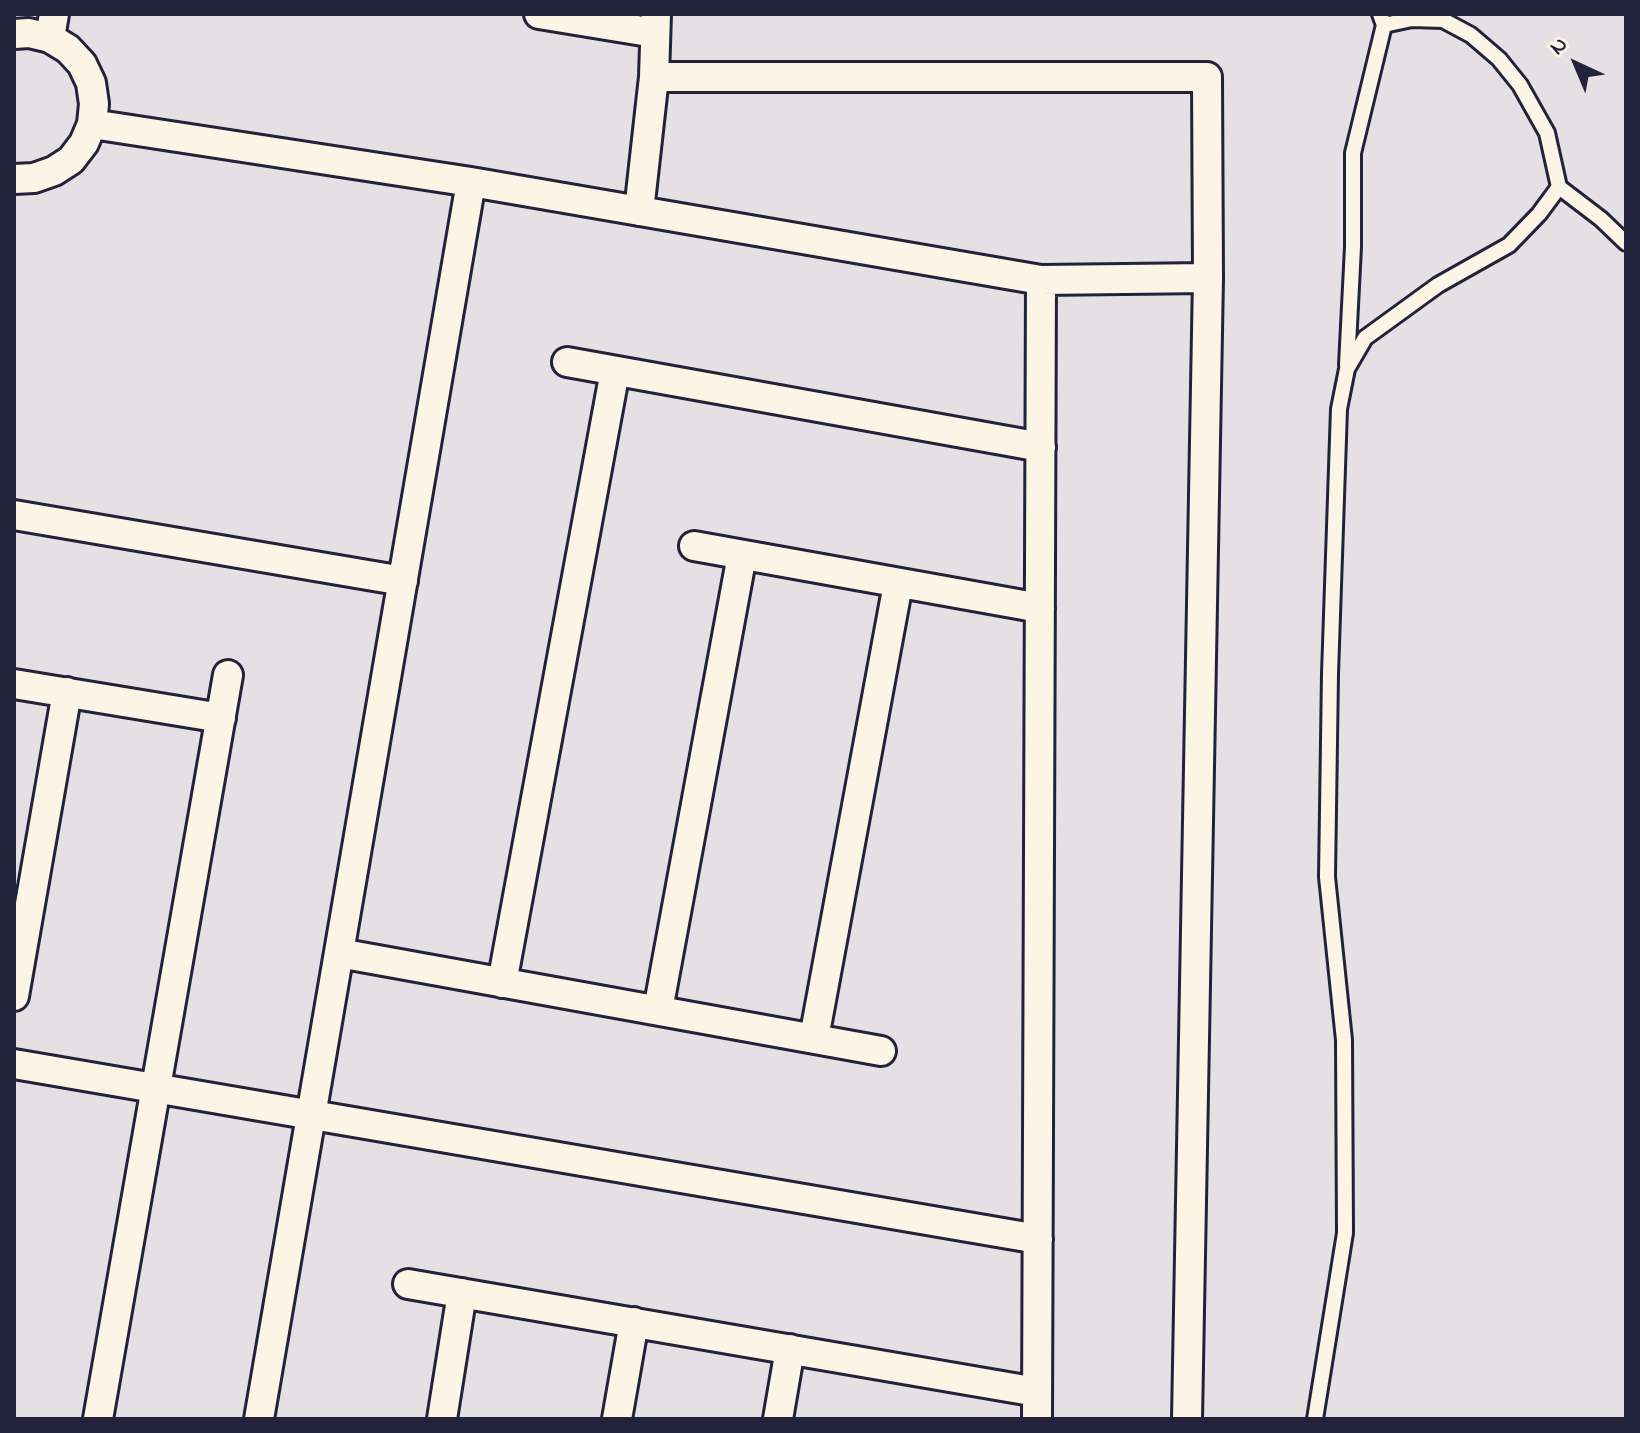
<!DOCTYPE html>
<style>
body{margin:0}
#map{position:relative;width:1640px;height:1433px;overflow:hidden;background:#e4e0e4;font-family:"Indie Flower",sans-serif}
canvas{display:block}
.frame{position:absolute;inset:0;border:16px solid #22223b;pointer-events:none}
.north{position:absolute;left:1536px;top:24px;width:80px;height:80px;-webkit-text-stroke:6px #fcf5e5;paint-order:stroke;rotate:316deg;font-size:22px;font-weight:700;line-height:32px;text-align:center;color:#22223b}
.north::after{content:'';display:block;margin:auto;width:28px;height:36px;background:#22223b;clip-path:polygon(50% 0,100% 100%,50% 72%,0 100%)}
</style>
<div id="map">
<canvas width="1640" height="1433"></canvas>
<div class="frame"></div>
<div class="north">N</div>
</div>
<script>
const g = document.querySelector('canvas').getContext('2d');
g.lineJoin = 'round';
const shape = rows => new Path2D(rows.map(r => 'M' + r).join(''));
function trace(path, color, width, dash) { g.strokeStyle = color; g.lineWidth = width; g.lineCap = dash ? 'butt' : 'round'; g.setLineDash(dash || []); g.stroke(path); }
const service = shape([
 [1380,14,1384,25,1412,19,1443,20,1471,35,1499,59,1520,85,1547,133,1559,187,1601,219,1626,243],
 [1347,365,1353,247,1353,153,1384,25],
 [1315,1419,1345,1233,1344,1040,1327,877,1330,674,1339,409,1347,369,1365,338,1438,285,1509,245,1539,214,1559,187]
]);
const minor = shape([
 [539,14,655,33],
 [14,34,29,33,50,38,68,49,82,64,91,83,94,104,92,124,84,143,71,160,54,171,34,178,14,179],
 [50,38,54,14],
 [654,77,1207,77,1208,278,1187,1419],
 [92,124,471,182,1041,280,1208,278],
 [639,211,654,77,656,14],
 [567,362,1041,447],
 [14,515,403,581],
 [694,546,1040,608],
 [14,684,221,718],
 [339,953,881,1051],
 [502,983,615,371],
 [14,996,67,692],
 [658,1010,742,555],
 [814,1038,898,584],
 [14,1064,1038,1239],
 [408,1284,1037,1392],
 [98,1419,228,675],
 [259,1419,471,182],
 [442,1419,462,1293],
 [617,1419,634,1322],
 [778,1419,790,1349],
 [1037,1419,1041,280]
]);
trace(service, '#22223b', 20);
trace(minor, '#22223b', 34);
trace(service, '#fcf5e5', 14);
trace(minor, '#fcf5e5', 28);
</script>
